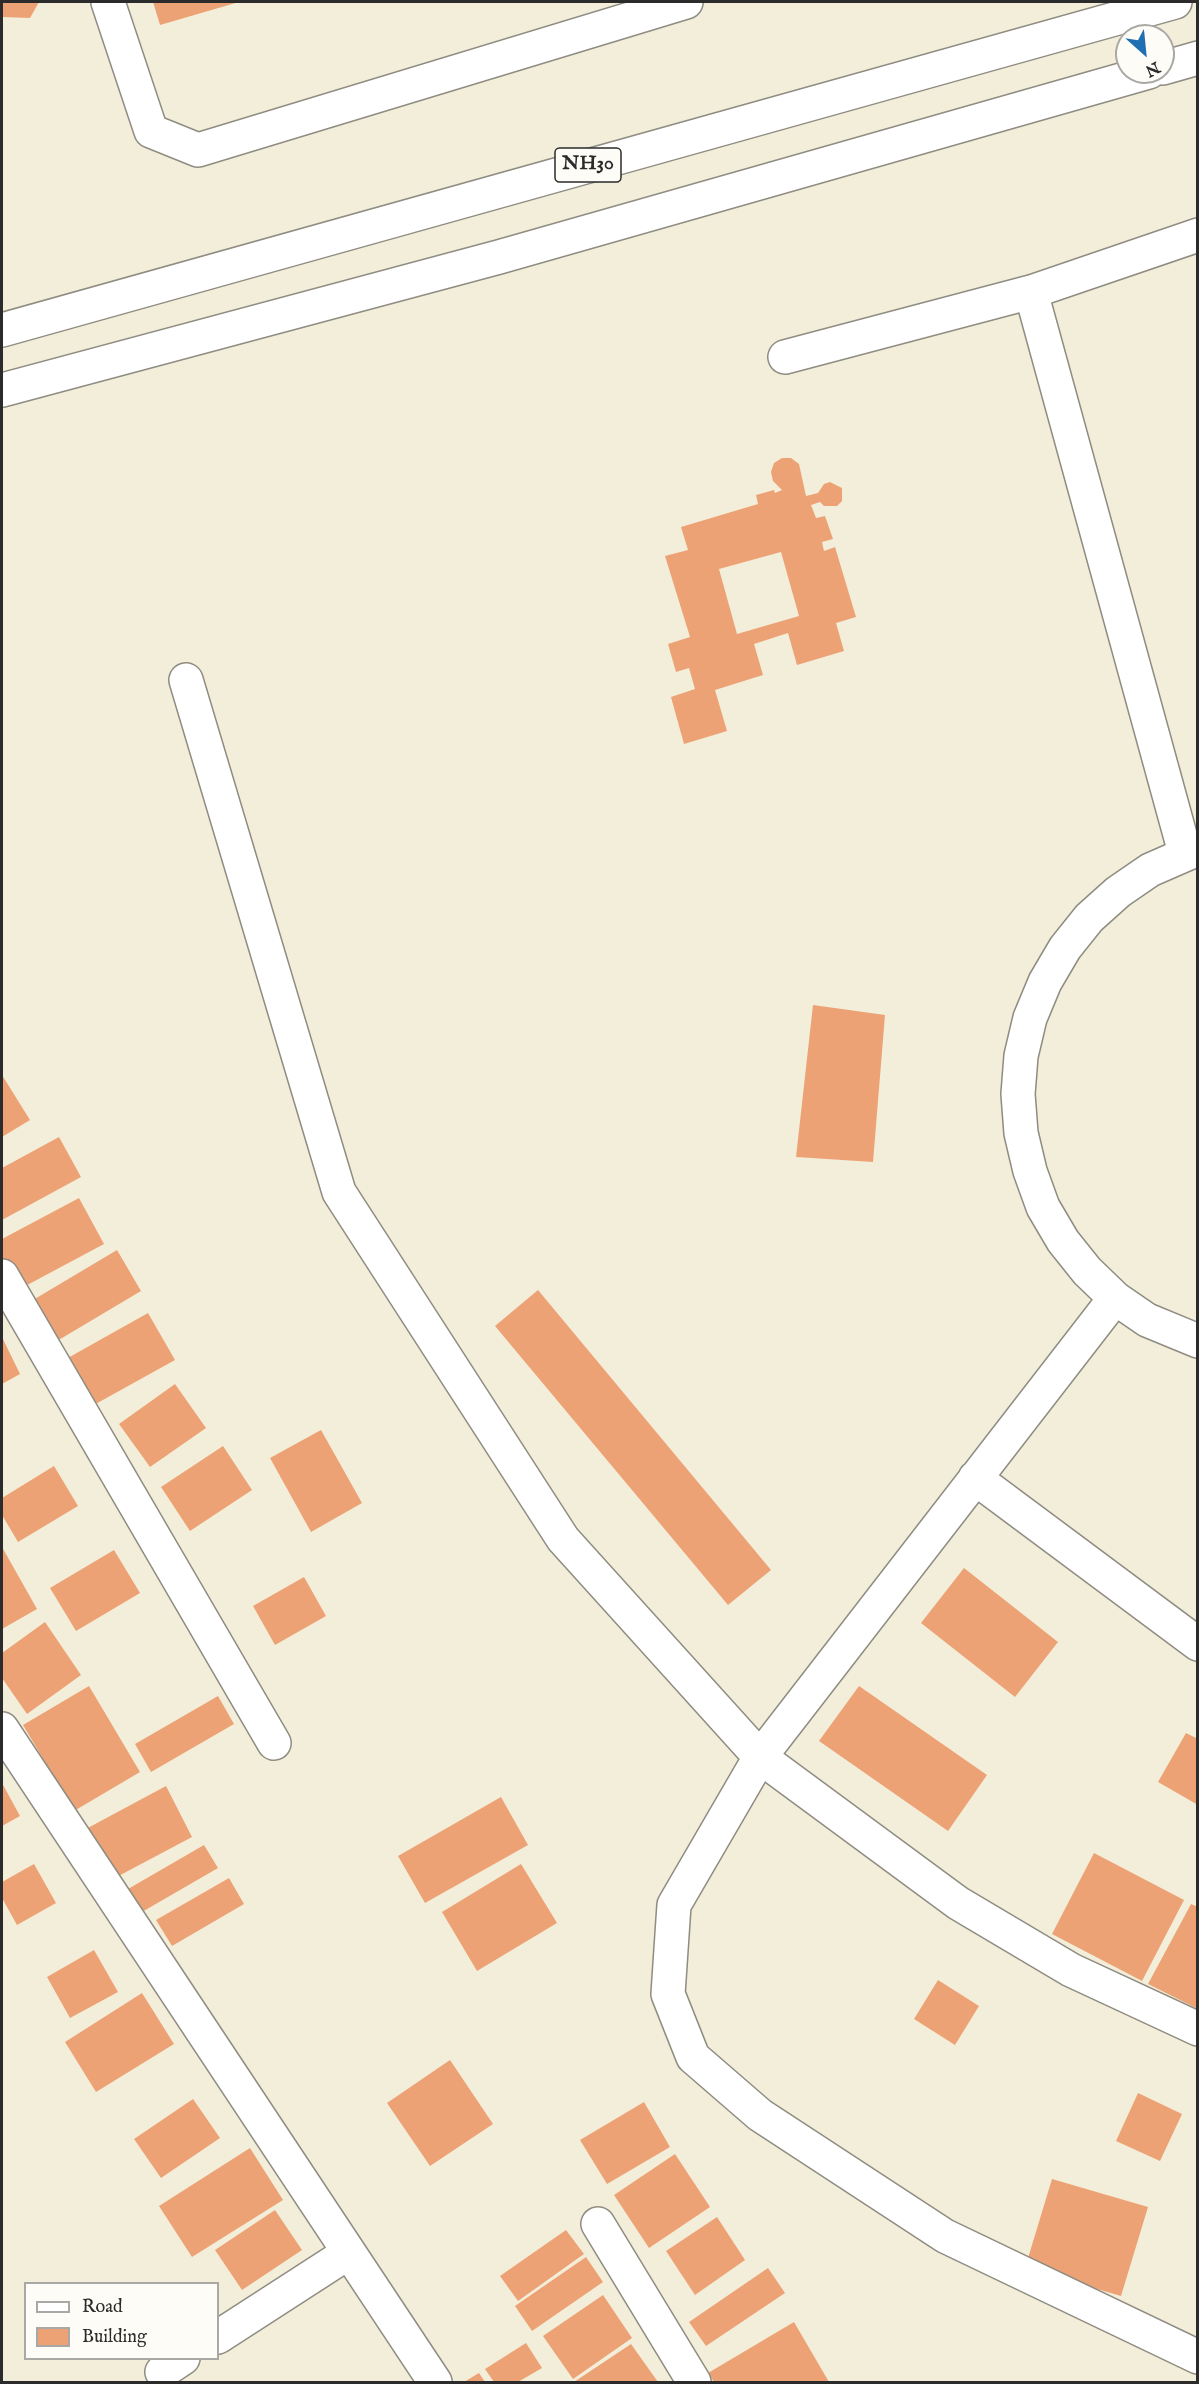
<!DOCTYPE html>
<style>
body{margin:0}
#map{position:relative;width:1199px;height:2384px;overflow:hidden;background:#f3eeda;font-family:"IM FELL English",serif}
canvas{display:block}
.frame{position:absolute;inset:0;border:3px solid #2b2b2b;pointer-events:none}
.legend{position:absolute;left:24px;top:2282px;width:195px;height:78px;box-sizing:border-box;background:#fdfcf7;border:2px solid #a9a8a5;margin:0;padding:8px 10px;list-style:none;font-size:18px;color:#2b2b2b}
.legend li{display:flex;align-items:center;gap:12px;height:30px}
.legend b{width:30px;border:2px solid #a9a8a5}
.north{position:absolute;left:1115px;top:24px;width:60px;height:60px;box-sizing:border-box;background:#fdfcf7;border:2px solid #a9a8a5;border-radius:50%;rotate:153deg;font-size:16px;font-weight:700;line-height:24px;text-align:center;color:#2b2b2b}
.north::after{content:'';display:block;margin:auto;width:21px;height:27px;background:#1f6fb2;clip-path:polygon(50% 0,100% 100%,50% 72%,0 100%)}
</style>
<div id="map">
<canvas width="1199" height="2384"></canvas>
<div class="frame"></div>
<ul class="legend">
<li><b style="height:8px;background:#fff"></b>Road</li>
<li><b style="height:16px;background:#eda275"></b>Building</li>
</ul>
<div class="north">N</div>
</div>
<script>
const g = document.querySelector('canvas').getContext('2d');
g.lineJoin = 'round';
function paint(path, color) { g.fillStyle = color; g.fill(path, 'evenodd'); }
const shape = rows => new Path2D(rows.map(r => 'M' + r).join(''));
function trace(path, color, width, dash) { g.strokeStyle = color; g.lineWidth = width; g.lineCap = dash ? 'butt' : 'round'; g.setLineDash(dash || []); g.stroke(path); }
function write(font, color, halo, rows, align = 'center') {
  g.font = font + ' "IM FELL English",serif'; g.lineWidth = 4.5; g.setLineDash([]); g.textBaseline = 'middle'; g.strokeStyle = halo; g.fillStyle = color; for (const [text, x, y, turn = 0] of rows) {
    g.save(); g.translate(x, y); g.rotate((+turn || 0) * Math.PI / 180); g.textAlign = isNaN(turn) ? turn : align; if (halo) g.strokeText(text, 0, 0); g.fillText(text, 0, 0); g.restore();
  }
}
const building = shape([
 [2,2,39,2,30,18,2,17],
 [153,2,239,2,160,25],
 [782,458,791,458,799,464,806,496,818,493,824,484,830,482,842,488,842,501,837,506,824,506,820,502,811,505,816,518,825,516,833,539,822,542,824,551,835,547,856,617,836,623,844,651,797,665,788,633,754,644,763,675,715,690,727,731,684,744,671,697,695,689,689,668,676,672,668,644,690,637,665,556,688,550,681,527,758,504,756,495,774,490,775,493,782,490,773,481,771,472,774,463],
 [781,552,799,616,737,634,719,569],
 [813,1005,885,1015,873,1162,796,1157],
 [2,1075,30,1120,2,1137],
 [59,1137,81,1177,2,1220,2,1168],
 [79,1198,104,1244,16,1291,2,1263,2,1239],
 [117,1250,141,1291,57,1341,33,1300],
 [538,1290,771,1570,728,1605,495,1326],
 [148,1313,175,1360,92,1406,66,1359],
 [2,1337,20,1374,2,1384],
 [175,1384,206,1428,150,1467,119,1424],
 [321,1430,362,1503,311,1532,270,1458],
 [223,1446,252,1490,190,1531,161,1487],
 [54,1466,78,1506,18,1542,2,1515,2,1498],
 [2,1547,37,1609,2,1629],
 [114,1550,140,1593,76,1631,50,1588],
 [964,1568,1058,1642,1015,1697,921,1623],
 [304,1577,326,1616,275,1645,253,1606],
 [45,1622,81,1675,27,1714,2,1678,2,1653],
 [89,1686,140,1772,74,1811,23,1725],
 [859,1686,987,1775,948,1831,819,1741],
 [218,1696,234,1724,151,1772,135,1744],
 [1186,1733,1198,1739,1198,1805,1158,1782],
 [2,1783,20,1816,2,1826],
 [166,1786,192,1837,111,1880,84,1830],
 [501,1797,528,1845,425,1903,398,1856],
 [204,1845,218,1868,142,1912,128,1889],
 [1094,1853,1184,1900,1142,1981,1052,1934],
 [34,1864,56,1903,17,1925,2,1898,2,1882],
 [521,1864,557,1923,477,1971,442,1912],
 [229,1878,244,1904,172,1946,156,1920],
 [1191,1904,1198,1907,1198,2009,1148,1984],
 [94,1950,118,1992,70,2018,47,1977],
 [938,1980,979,2006,955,2045,914,2019],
 [142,1993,174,2044,96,2092,65,2042],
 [450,2060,493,2124,430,2166,387,2103],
 [1138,2093,1182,2114,1160,2161,1116,2141],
 [193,2099,220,2138,161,2178,134,2139],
 [644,2102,670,2147,607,2184,580,2140],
 [250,2148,283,2200,192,2257,159,2206],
 [675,2154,710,2207,649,2248,614,2195],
 [1052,2179,1148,2207,1121,2296,1025,2268],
 [275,2210,302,2250,242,2290,215,2250],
 [717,2217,745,2260,695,2295,666,2251],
 [566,2230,584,2254,518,2301,500,2276],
 [586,2257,603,2282,532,2331,515,2306],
 [768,2268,785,2293,706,2346,689,2322],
 [603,2295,632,2338,573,2379,543,2336],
 [794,2322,829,2382,714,2382,708,2373],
 [526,2343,542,2368,518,2382,494,2382,485,2369],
 [631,2344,658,2382,574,2382],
 [479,2373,485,2382,464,2382]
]);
const minor = shape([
 [108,2,151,131,198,150,686,2],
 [1031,292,1185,853],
 [785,357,1031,292,1198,235],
 [186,680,339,1192,563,1539,760,1757,958,1903,1071,1970,1198,2029],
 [1198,849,1150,870,1118,892,1089,918,1065,948,1045,982,1030,1018,1021,1056,1018,1094,1021,1133,1030,1171,1043,1207,1063,1241,1087,1271,1115,1298,1147,1320,1198,1341],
 [2,1276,274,1743],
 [1115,1298,760,1757,674,1905,668,1994,693,2057,760,2115,945,2236,1198,2357],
 [975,1478,1198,1644],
 [2,1729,435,2382],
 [598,2224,694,2382],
 [218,2337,348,2253],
 [162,2372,183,2358]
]);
const trunk = shape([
 [1163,68,1198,58],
 [2,330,1175,2],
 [2,390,499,257,1149,72]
]);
const shields = [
 [588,165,66]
];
const shieldNames = [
 ["NH30",588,165]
];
paint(building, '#eda275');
trace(minor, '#8f8c82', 36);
trace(trunk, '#8f8c82', 36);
trace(minor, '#fff', 33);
trace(trunk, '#fff', 33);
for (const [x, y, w] of shields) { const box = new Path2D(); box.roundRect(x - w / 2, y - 17, w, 34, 4.5); g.fillStyle = '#fdfcf7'; g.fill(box); trace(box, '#2b2b2b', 1.5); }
write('bold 20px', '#2b2b2b', null, shieldNames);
</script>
